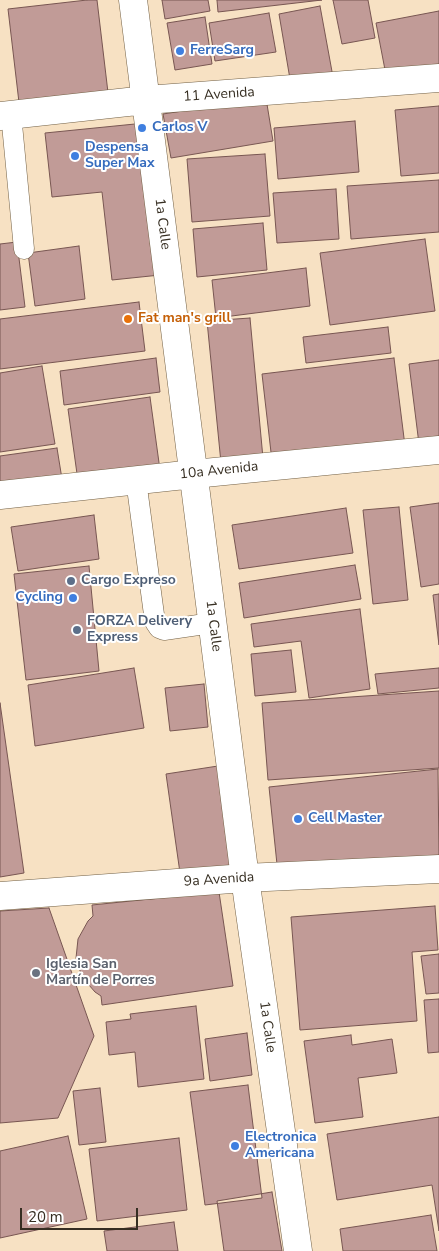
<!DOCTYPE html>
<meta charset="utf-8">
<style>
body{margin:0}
#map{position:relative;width:439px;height:1251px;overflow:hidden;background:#f7e1c3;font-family:"Nunito Sans",sans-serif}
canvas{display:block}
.scale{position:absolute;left:20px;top:1208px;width:118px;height:22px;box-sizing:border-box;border:2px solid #362e22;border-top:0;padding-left:6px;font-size:15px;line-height:18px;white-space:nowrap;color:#362e22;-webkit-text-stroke:4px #fff;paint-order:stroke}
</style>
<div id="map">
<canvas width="439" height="1251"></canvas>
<div class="scale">20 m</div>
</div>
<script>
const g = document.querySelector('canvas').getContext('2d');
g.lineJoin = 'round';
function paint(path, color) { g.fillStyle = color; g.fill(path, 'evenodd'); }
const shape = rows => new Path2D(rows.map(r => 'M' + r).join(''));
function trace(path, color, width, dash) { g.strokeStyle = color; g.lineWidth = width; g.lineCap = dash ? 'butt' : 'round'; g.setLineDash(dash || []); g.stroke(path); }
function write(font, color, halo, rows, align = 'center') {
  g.font = font + ' "Nunito Sans",sans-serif'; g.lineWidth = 4; g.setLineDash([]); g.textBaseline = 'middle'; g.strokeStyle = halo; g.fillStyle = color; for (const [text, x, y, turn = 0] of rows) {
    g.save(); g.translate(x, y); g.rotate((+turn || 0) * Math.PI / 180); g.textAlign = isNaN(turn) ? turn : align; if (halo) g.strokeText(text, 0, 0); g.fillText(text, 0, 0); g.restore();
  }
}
const building = shape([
 [87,0,97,0,109,101,20,111,8,9,87,0],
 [162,0,208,0,210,11,165,19,162,0],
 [217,0,322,0,218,12,217,0],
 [333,0,368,0,375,38,342,44,333,0],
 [320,6,333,77,291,85,279,14,320,6],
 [439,11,439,65,386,75,376,23,439,11],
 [269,13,276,52,215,61,209,23,269,13],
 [205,17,212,64,175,70,167,23,205,17],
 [266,98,273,141,171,158,163,114,266,98],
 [439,106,439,173,401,176,395,110,439,106],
 [355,121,359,172,278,179,274,128,355,121],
 [145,123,160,275,112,280,102,192,52,197,45,133,145,123],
 [265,154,270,216,192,222,187,159,265,154],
 [439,180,439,232,351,239,347,186,439,180],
 [336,189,339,239,277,243,273,193,336,189],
 [263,223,267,270,197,277,193,229,263,223],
 [425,239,435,311,330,325,320,253,425,239],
 [17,242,25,307,0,310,0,244,17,242],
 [79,246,85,299,35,306,28,253,79,246],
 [306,268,310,306,216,318,212,280,306,268],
 [139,302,145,351,0,369,0,319,139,302],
 [250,318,264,469,222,473,207,321,250,318],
 [388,327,391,353,306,363,303,337,388,327],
 [156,358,160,392,64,405,60,371,156,358],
 [394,358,405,446,272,461,262,374,394,358],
 [439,360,439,441,419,444,409,364,439,360],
 [42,366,55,444,0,452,0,373,42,366],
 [150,397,160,470,78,481,68,409,150,397],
 [57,448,62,479,0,488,0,456,57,448],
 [439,503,439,584,421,587,410,507,439,503],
 [399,507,408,600,373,604,363,510,399,507],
 [346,508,353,553,239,569,232,525,346,508],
 [94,515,99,559,18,571,11,527,94,515],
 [355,565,361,599,244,618,239,583,355,565],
 [89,566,99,671,26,680,14,574,89,566],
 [439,594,439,645,433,595,439,594],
 [360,609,370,689,309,698,301,641,254,647,251,624,360,609],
 [291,650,296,692,255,696,251,654,291,650],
 [134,668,144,728,35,746,28,685,134,668],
 [439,668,439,688,378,694,375,674,439,668],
 [204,684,208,727,170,731,165,688,204,684],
 [439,691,439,768,268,780,262,703,439,691],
 [0,703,24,873,0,877,0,703],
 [218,766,234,873,181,880,166,774,218,766],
 [438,769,439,857,278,874,269,787,438,769],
 [219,892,233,986,102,1005,101,996,95,992,82,977,76,958,78,939,88,921,93,916,92,905,219,892],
 [435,906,438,950,412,952,417,1021,300,1030,291,917,435,906],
 [49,908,94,1036,58,1118,0,1123,0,911,49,908],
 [439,954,439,993,426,994,421,956,439,954],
 [439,999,439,1052,428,1053,424,1000,439,999],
 [196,1006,204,1079,138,1087,135,1052,109,1055,106,1022,131,1019,130,1014,196,1006],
 [247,1033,252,1075,210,1081,205,1039,247,1033],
 [351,1035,352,1045,392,1039,397,1073,358,1078,363,1117,315,1123,304,1041,351,1035],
 [248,1085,262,1198,205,1205,190,1092,248,1085],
 [100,1088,106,1142,79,1145,73,1091,100,1088],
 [439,1117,439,1231,432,1185,337,1200,327,1134,439,1117],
 [68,1136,87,1219,0,1238,0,1151,68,1136],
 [179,1138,187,1210,97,1221,89,1149,179,1138],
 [272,1192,282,1251,224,1251,217,1201,272,1192],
 [431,1215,437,1251,343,1251,340,1229,431,1215],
 [174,1222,178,1251,107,1251,104,1231,174,1222]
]);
const lane = shape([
 [11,114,24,249],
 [136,480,155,622,159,628,164,630,212,623]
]);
const street = shape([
 [146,100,439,78],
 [194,474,439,450],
 [0,896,245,878,439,869]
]);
const secondary = shape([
 [133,0,245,878,298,1251],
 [0,116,146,100],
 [0,495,194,474]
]);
const markers = [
 [180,51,5,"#3f7fe0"],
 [142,128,5,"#3f7fe0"],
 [75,156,5,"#3f7fe0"],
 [128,319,5,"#e8710a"],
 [71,581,5,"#5c6f8a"],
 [73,598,5,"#3f7fe0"],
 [77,630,5,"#5c6f8a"],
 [298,819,5,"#3f7fe0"],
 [36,973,5,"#6b7280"],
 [235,1146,5,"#3f7fe0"]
];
const shopNames = [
 ["FerreSarg",190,51],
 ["Carlos V",152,128],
 ["Despensa",85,148],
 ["Super Max",85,164],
 ["Cycling",63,598,"right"],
 ["Cell Master",308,819],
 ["Electronica",245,1138],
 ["Americana",245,1154]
];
const streetNames = [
 ["11 Avenida",219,95,-4],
 ["1a Calle",162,224,83],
 ["10a Avenida",219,471,-6],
 ["1a Calle",213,626,83],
 ["9a Avenida",219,880,-4],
 ["1a Calle",267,1027,82]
];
const foodNames = [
 ["Fat man's grill",138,319]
];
const serviceNames = [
 ["Cargo Expreso",81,581],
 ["FORZA Delivery",87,622],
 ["Express",87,638]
];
const worshipNames = [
 ["Iglesia San",46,965],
 ["Martín de Porres",46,981]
];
paint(building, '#c19b97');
trace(building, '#785652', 1);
trace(lane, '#726045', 21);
trace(street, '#726045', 29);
trace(secondary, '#726045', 29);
trace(lane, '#fff', 20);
trace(street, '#fff', 28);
trace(secondary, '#fff', 28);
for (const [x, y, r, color] of markers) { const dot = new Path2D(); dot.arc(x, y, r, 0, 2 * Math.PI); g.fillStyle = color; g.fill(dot); trace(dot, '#fff', 2); }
write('bold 14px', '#366cbe', '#fff', shopNames, 'left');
write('14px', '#362e22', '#fff', streetNames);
write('bold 14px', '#c56008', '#fff', foodNames, 'left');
write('bold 14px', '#4e5e75', '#fff', serviceNames, 'left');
write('bold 14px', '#5b616d', '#fff', worshipNames, 'left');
</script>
